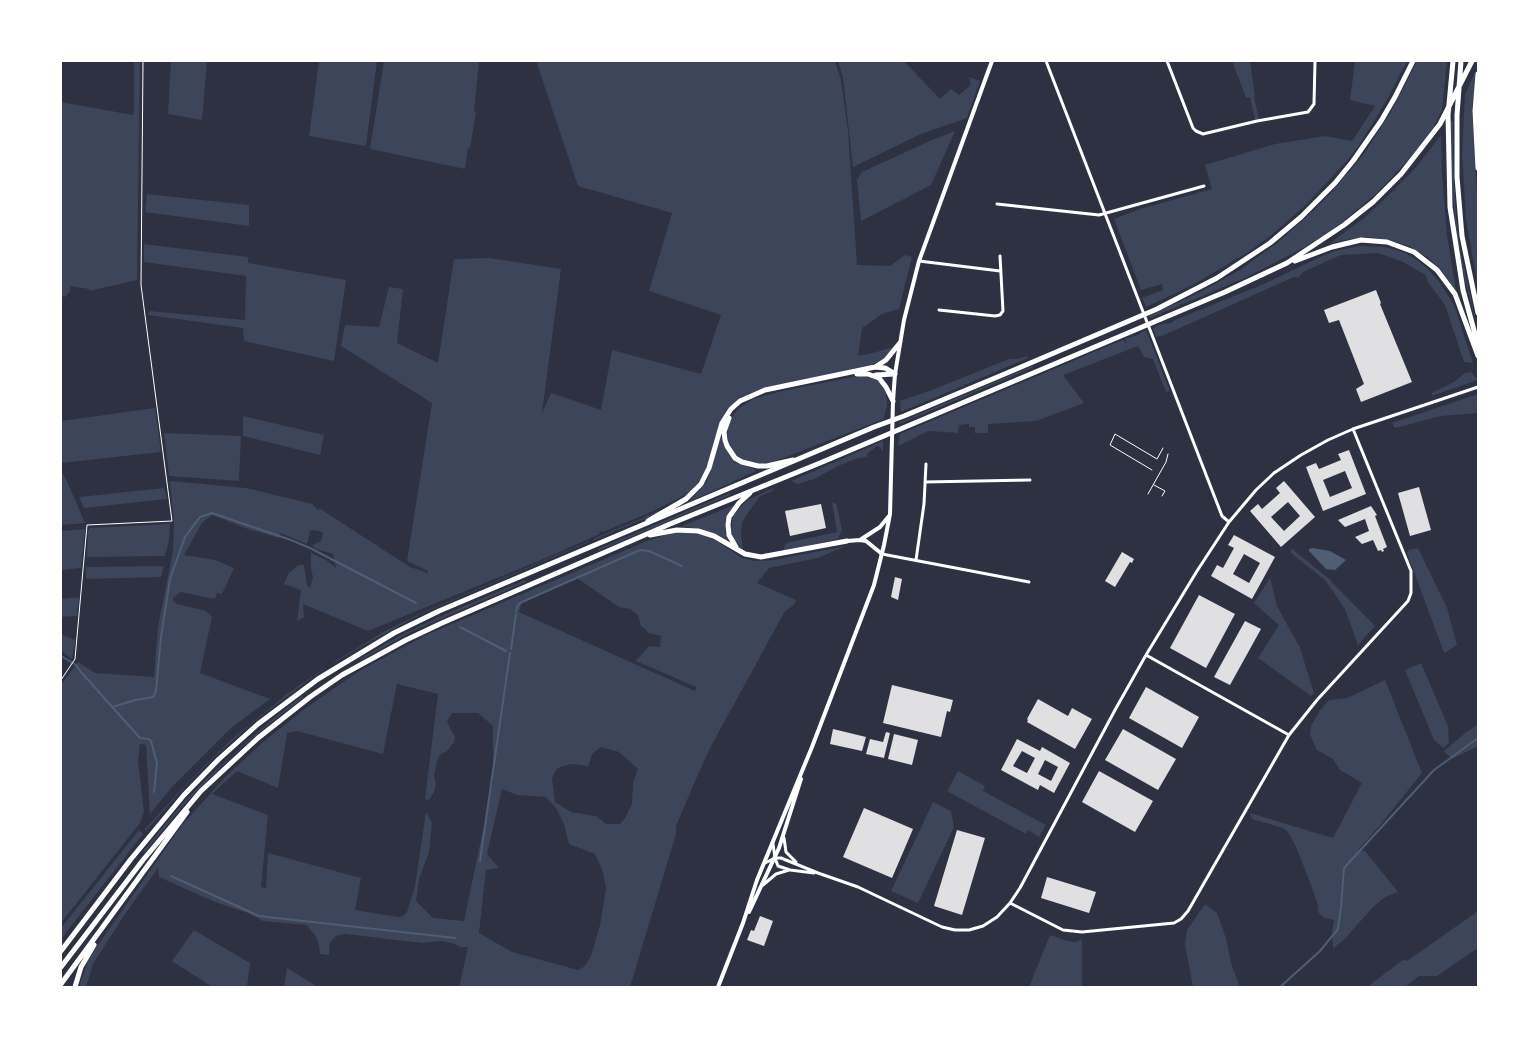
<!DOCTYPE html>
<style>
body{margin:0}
#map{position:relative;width:1539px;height:1048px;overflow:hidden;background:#2d3142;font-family:Figtree,sans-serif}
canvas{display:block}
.frame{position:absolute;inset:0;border:62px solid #fff;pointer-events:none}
</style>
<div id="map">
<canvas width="1539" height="1048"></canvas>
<div class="frame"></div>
</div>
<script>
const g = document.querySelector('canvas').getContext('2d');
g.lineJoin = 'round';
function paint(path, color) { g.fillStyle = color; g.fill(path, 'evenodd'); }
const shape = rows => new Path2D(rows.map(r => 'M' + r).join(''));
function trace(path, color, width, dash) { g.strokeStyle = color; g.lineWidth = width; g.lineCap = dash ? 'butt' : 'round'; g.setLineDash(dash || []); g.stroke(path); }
const green = shape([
 [134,61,140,61,137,280,89,291,89,289,70,286,70,291,65,297,61,295,61,102,133,115,134,107],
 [171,61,207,61,202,120,168,114],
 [319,61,377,61,366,146,309,136],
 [384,61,479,61,474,111,476,112,470,148,468,148,465,169,370,149],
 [536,61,835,61,841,80,848,130,857,265,890,266,905,255,912,257,899,309,882,314,862,328,858,356,873,353,893,347,887,357,871,365,763,388,739,398,731,406,721,421,707,466,702,478,685,497,667,509,594,540,593,539,666,508,680,500,688,492,681,497,651,512,603,532,602,531,599,532,600,534,541,560,368,631,303,604,304,617,297,621,301,590,284,584,288,574,298,565,304,565,307,585,310,588,313,577,311,569,311,553,326,560,336,568,333,554,316,549,312,545,321,541,323,533,319,531,310,530,307,544,281,533,279,538,245,528,212,515,202,523,184,555,215,560,234,568,222,594,217,593,215,599,180,592,173,598,173,600,177,604,206,611,212,617,200,673,270,699,231,728,172,787,150,814,146,745,140,744,138,761,144,811,140,823,61,923,61,685,78,662,95,673,154,677,158,627,173,551,174,524,170,481,246,488,312,504,319,511,319,508,410,567,428,573,428,571,407,561,432,403,341,346,345,325,379,327,389,287,403,289,397,343,438,363,454,259,489,258,561,269,542,413,551,393,601,410,612,350,701,374,721,315,649,291,672,213,578,186],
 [838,61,904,61,940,99,951,89,959,95,971,85,969,77,980,81,967,118,921,134,853,167,843,78],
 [1232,61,1250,61,1255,96,1254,97,1259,119,1255,120,1250,97,1246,98],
 [1355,61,1407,61,1387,100,1358,147,1345,163,1307,204,1275,232,1250,251,1193,285,1146,307,1142,298,1163,290,1162,284,1141,290,1114,219,1140,209,1212,189,1205,165,1275,144,1325,136,1352,141,1375,106,1350,100],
 [1417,61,1447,61,1442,110,1433,128,1411,157,1376,194,1331,231,1305,247,1245,278,1150,318,1149,316,1198,293,1240,270,1277,243,1312,212,1329,195,1363,155,1392,110],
 [1475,71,1476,71,1472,110,1478,207,1478,289,1466,219,1462,153,1465,95],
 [1451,121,1453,121,1453,158,1456,216,1460,249,1478,331,1464,276,1457,237,1451,177],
 [955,131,931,185,861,221,857,180,862,172,932,140],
 [1441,135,1442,174,1447,235,1456,291,1442,271,1436,265,1427,257,1409,246,1390,240,1368,237,1344,240,1329,244,1364,218,1393,191,1417,166],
 [147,194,249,205,249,226,145,212],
 [144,244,248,257,248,263,346,280,334,361,244,341,243,328,148,315,149,311,245,320,246,276,144,262],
 [1359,246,1385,247,1403,252,1417,260,1428,269,1438,280,1454,305,1473,363,1464,362,1445,305,1427,281,1426,275,1401,261,1378,253,1341,255,1303,272,1298,278,1294,277,1162,336,1156,337,1153,328,1162,324,1171,323,1175,320,1264,284,1322,256,1335,251],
 [1146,330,1170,391,1166,392,1153,359,1144,357,1138,346,1063,375,1084,403,1036,421,988,424,988,433,975,433,975,427,969,427,969,424,959,425,958,433,928,431,898,446,900,434,1115,343,1124,340,1125,343,1127,343,1125,339,1140,334,1140,333],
 [1027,356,1028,358,901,412,900,401,932,390,1009,359,1018,359],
 [1035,365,1032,368,900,424,900,422],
 [1471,372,1478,380,1431,396,1432,393,1454,382,1465,373],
 [861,376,874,378,883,387,886,393,887,404,884,419,773,462,758,464,746,461,737,456,729,445,727,434,729,420,738,409,753,399,782,391,853,377],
 [1478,394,1478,413,1441,416,1395,428,1392,423],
 [155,408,161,452,61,463,61,421],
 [243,416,324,435,320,455,243,436],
 [164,433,241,436,239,481,169,476],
 [721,436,724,446,731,456,736,461,754,469,756,471,689,502,707,481],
 [883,441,883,452,880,447,877,446,867,454,867,457,858,458,838,466,814,479,798,484,791,481],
 [61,471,67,481,85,523,61,525],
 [164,488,167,499,84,508,79,497],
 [774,488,773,491,760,496,747,514,742,523,741,532,743,550,733,538,731,531,733,515,749,499],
 [730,493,730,495,598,551,598,549],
 [832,502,836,504,837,506,842,530,838,539,783,551,786,543,837,532],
 [734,505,725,523,725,532,729,541,712,532,682,526],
 [170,524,169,541,165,556,87,557,88,531,90,528],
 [85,529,81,568,61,570,61,531],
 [685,532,706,536,714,539,742,558,756,561,773,560,846,546,818,558,769,568,757,583,796,600,794,605,785,611,710,748,693,786,676,826,676,834,630,987,459,987,468,947,461,947,452,943,441,941,423,943,345,934,336,936,330,942,329,955,320,954,319,945,316,937,307,925,263,921,248,913,215,902,159,877,158,868,127,911,93,964,86,987,79,987,88,961,95,949,182,825,226,776,262,743,303,710,359,671,428,634,647,541,672,533],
 [577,578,619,607,630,609,638,615,641,626,649,633,661,636,660,647,649,646,636,661,696,687,695,691,519,612,522,602],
 [397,684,438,694,425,799,429,800,434,792,436,784,434,776,437,761,440,755,447,751,454,742,455,737,447,722,452,713,478,713,493,726,493,782,464,921,433,918,416,901,419,879,429,852,432,823,426,812,415,886,407,912,403,916,398,917,355,910,361,878,268,853,266,888,261,887,268,815,212,794,237,771,278,788,287,733,297,731,383,754],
 [601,747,619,752,638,769,633,783,632,804,625,818,620,824,606,824,596,816,571,812,555,802,552,778,556,770,560,767,572,764,582,765,588,767,592,754],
 [502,789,517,795,546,797,556,808,564,824,569,844,595,854,603,872,606,889,600,925,591,956,585,966,578,970,512,952,479,933,486,870,499,868,487,854],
 [589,541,589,542,423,613,364,645,334,663,334,662,385,631,426,611],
 [1291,548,1328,578,1375,626,1358,645,1345,609,1326,581,1291,553],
 [1418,548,1447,608,1457,645,1444,653,1407,553,1409,550],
 [164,566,161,577,86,579,86,567],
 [1270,578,1277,606,1300,648,1314,693,1311,696,1258,658,1279,625,1254,603],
 [525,580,526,582,413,631,361,660,361,658,401,635,439,617],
 [79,597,77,616,61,617,61,599],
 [61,634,75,640,72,659,61,651],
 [1421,663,1448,726,1449,743,1443,748,1434,740,1405,670],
 [330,664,256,720,222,750,189,782,146,831,144,829,148,826,190,780,232,739,287,694],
 [1385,680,1422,773,1381,824,1358,850,1365,851,1398,892,1385,897,1373,907,1344,940,1333,948,1332,932,1334,920,1323,917,1318,912,1318,905,1312,888,1297,849,1288,832,1283,828,1252,819,1250,813,1333,838,1362,783,1340,770,1333,759,1317,750,1310,735,1311,726,1320,710,1329,700,1347,698],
 [302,696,303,698,269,724,232,756,187,801,145,852,143,851,183,803,208,777,269,722],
 [1478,724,1478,746,1450,760,1451,758,1444,751,1464,734],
 [958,771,985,786,983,791,1046,825,1039,837,1028,830,1026,834,947,791],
 [933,802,951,811,954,827,918,903,891,891],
 [139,830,143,834,61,939,61,928],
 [1205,904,1217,913,1226,938,1231,963,1240,987,1193,987,1185,945,1187,930],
 [1478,911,1478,948,1437,976,1419,976,1405,987,1367,987,1404,959,1407,961],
 [194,930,250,963,247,987,212,987,172,961],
 [1050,935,1068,941,1076,942,1082,939,1082,987,1029,987],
 [287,968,318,987,284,987]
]);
const water = shape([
 [1312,548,1330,551,1346,560,1335,570,1326,569,1309,551,1309,549]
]);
const stream = shape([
 [516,611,518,605,522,602,640,550,649,551,682,566],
 [460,627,506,651],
 [511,649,516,614],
 [61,656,76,665,81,672,140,738,149,739,151,741,157,763,154,792],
 [112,707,136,700,153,697,156,691,161,637,170,579,185,537,200,517,212,513,291,540,310,548,416,603],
 [480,861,510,653],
 [171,876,259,916,455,938],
 [1280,987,1320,951,1338,929,1341,907,1344,868,1434,770,1478,738]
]);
const building = shape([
 [1376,290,1381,303,1380,304,1412,382,1361,402,1356,389,1364,384,1339,320,1329,323,1324,310],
 [1349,450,1366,494,1323,511,1306,467,1316,463,1319,469,1341,460,1338,454],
 [1345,471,1352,488,1330,497,1323,480],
 [1284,481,1315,517,1281,547,1250,511,1258,504,1262,509,1280,493,1276,488],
 [1288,502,1300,516,1284,531,1271,517],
 [1419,487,1431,530,1410,536,1398,493],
 [821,504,826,528,790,536,785,511],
 [1371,506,1377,515,1375,516,1387,547,1383,549,1384,551,1382,552,1381,550,1378,551,1373,540,1362,544,1355,537,1369,531,1365,519,1345,527,1338,520],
 [1234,535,1275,557,1252,599,1211,576,1217,565,1223,568,1234,548,1228,545],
 [1244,554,1260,563,1249,583,1233,574],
 [1122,552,1134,559,1132,563,1130,562,1115,587,1105,581],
 [895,577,902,579,898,600,891,597],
 [1199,595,1235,614,1206,668,1170,648],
 [1245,621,1261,629,1230,685,1214,677],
 [892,685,953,700,950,712,947,711,941,737,883,723],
 [1146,687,1199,717,1182,748,1129,718],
 [1038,699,1068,716,1072,708,1092,719,1075,749,1027,722,1028,720,1027,719],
 [833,729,866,737,862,751,830,744],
 [1123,729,1176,759,1158,790,1105,760],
 [886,732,890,733,884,758,866,754,870,739,883,742],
 [894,734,918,740,912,765,888,759],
 [1017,739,1040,751,1042,747,1070,763,1054,793,1040,785,1038,790,1001,770],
 [1022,751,1035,758,1027,773,1013,766],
 [1045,760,1058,767,1051,781,1038,774],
 [1099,771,1153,801,1135,832,1082,802],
 [864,808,913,829,892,878,843,857],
 [957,830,985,838,962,915,934,906],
 [1047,877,1096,892,1089,913,1041,898],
 [760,916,773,921,764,946,747,940,751,930,754,931]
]);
const service = shape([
 [1152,470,1110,445,1115,434,1157,459,1163,448],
 [1154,485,1165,491,1162,496],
 [1148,494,1166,462,1168,454],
 [61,680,75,659,87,525,172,521,141,285,143,61]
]);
const minor = shape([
 [1046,61,1222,516,1229,522],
 [1167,61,1193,128,1196,131,1203,134,1257,121,1308,112,1314,104,1315,61],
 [997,204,1099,215,1204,186],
 [919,261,1000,271],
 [939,310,995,316,1000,315,1003,311,1000,256],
 [925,482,1030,480],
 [882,554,1029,582],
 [916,560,924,504,926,464],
 [1146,655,1289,735],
 [784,838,786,852,796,862],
 [773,844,775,858,778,866,790,870,814,873],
 [765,863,775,858,781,858,818,873,858,887,942,927,955,930,969,930,983,926,997,917,1010,903,1020,888,1115,710,1146,655,1197,571,1229,522,1256,490,1274,473,1301,455,1328,440,1353,429,1478,387],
 [763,885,776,874,789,870],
 [1010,903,1063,930,1082,932,1174,923,1181,919,1188,911,1289,735,1317,700,1408,601,1411,593,1411,571,1353,429]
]);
const secondary = shape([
 [860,540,880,527,889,516],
 [847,541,860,540,866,541,882,554],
 [749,912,779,848,801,779],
 [718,987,743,923,757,880,812,747,874,585,884,545,890,514,893,401,895,374,904,320,919,261,992,61]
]);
const motorway = shape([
 [1453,61,1448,115,1450,207,1463,290,1478,345],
 [1461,61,1457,115,1457,177,1462,236,1478,313],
 [1478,74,1475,111,1478,168],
 [1295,261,1332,247,1361,240,1387,242,1414,252,1437,270,1455,294,1478,356],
 [875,367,885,368,895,374],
 [857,374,868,374,879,378,886,387,893,401],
 [876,375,894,374],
 [729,418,724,432,725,440,727,446,735,458,742,462,758,466,767,466,793,460],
 [648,521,686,499,701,484,709,468,722,423,731,409,740,401,765,390,875,367,886,360,899,344],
 [650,535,677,530,698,531,714,536,745,554,761,557,847,541],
 [736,547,729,535,728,525,729,517,739,503,750,493],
 [61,951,131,859,184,795,219,759,258,724,318,679,394,633,439,611,874,427,904,416,1007,373,1157,309,1217,278,1270,243,1301,217,1335,183,1353,161,1381,121,1395,97,1413,61],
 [61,967,143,860,201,791,258,738,310,697,342,675,406,640,442,623,670,524,820,463,1225,292,1287,263,1344,225,1373,202,1401,174,1440,124,1472,61],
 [61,984,187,812],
 [75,987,81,967,94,945]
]);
paint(green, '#3c4559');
paint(water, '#4f5d75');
trace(stream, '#4f5d75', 2);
paint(building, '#e0e0e3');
trace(service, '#fff', 1);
trace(minor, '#fff', 3);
trace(secondary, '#fff', 4);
trace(motorway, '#fff', 5);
</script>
